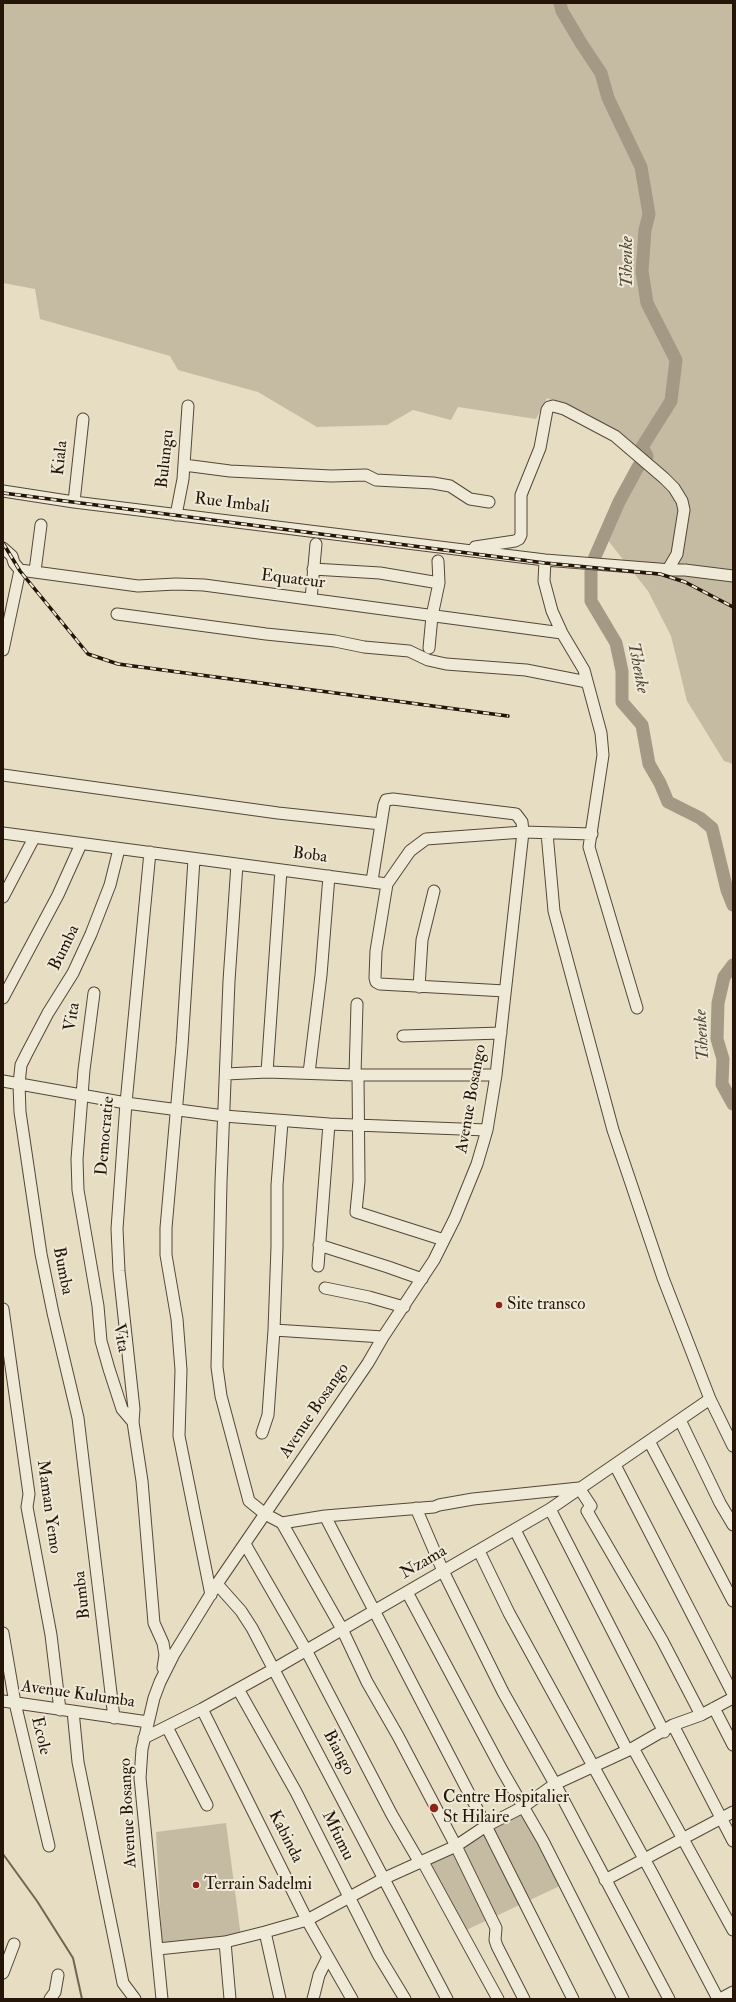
<!DOCTYPE html>
<style>
body{margin:0}
#map{position:relative;width:736px;height:2002px;overflow:hidden;background:#e6ddc3;font-family:"IM FELL Double Pica",serif}
canvas{display:block}
.frame{position:absolute;inset:0;border:4px solid #251509;pointer-events:none}
</style>
<div id="map">
<canvas width="736" height="2002"></canvas>
<div class="frame"></div>
</div>
<script>
const g = document.querySelector('canvas').getContext('2d');
g.lineJoin = 'round';
function paint(path, color) { g.fillStyle = color; g.fill(path, 'evenodd'); }
const shape = rows => new Path2D(rows.map(r => 'M' + r).join(''));
function trace(path, color, width, dash) { g.strokeStyle = color; g.lineWidth = width; g.lineCap = dash ? 'butt' : 'round'; g.setLineDash(dash || []); g.stroke(path); }
function write(font, color, halo, rows, align = 'center') {
  g.font = font + ' "IM FELL Double Pica",serif'; g.lineWidth = 4; g.setLineDash([]); g.textBaseline = 'middle'; g.strokeStyle = halo; g.fillStyle = color; for (const [text, x, y, turn = 0] of rows) {
    g.save(); g.translate(x, y); g.rotate((+turn || 0) * Math.PI / 180); g.textAlign = isNaN(turn) ? turn : align; if (halo) g.strokeText(text, 0, 0); g.fillText(text, 0, 0); g.restore();
  }
}
const green = shape([
 [3,3,733,3,733,764,724,761,687,701,671,636,648,591,606,538,640,466,621,436,547,398,536,419,458,407,451,420,413,410,387,425,317,427,258,392,178,370,170,356,40,319,35,289,3,283],
 [523,1810,564,1884,460,1933,421,1859],
 [226,1823,241,1937,162,1946,156,1832]
]);
const stream = shape([
 [3,1854,37,1901,73,1958,82,1999]
]);
const river = shape([
 [560,3,562,11,581,43,601,73,608,98,641,167,649,214,645,230,642,271,647,303,676,360,671,401,642,447,647,456,638,467,619,502,594,559],
 [591,572,591,601,616,643,622,671,622,702,642,725,649,764,660,783,668,802,700,818,712,828,727,890,733,905],
 [733,965,724,977,718,1003,717,1039,723,1059,722,1084,733,1104]
]);
const minor = shape([
 [184,465,230,471,331,476,366,475,376,480,433,483,450,486,470,499,489,502],
 [3,491,74,502,545,560,671,570],
 [74,502,83,419],
 [176,515,183,479,188,406],
 [475,547,515,541,519,539,521,535,521,495,540,448,547,410,549,407,553,406,564,409,615,436,664,478,674,488,682,501,684,510,677,554,670,566,671,570,685,570,733,576],
 [3,548,12,556,14,563,20,570,3,650],
 [545,560,544,581,552,611,562,633,584,670,601,733,603,755,589,847,637,1008],
 [313,569,380,573,439,583],
 [20,570,138,586,176,584,204,585,562,633],
 [35,571,41,525],
 [311,599,316,544],
 [117,614,266,634,335,641,364,647,409,651,428,660,446,664,526,670,587,682],
 [429,648,432,616,439,583,438,561],
 [3,775,278,813,381,824],
 [3,833,387,884,410,851,426,839,523,832,592,834],
 [547,833,554,911,613,1130,663,1278,710,1399,733,1446],
 [194,859,182,1046,166,1228,166,1255,177,1319,181,1370,179,1436,211,1595],
 [237,864,229,981,221,1182,217,1367,221,1396,249,1501,265,1514,282,1523,325,1516,434,1507,439,1505,473,1499,579,1488,591,1506,587,1511,662,1640,701,1715],
 [387,884,376,951,375,978,376,982,380,984,505,991],
 [3,897,34,838],
 [419,987,422,940,434,891],
 [94,993,84,1070,77,1159,78,1190,98,1306,101,1341,109,1369,122,1409,133,1422,142,1481,154,1623,163,1643,165,1655,163,1668],
 [3,998,58,895,81,844],
 [403,1036,501,1033],
 [267,1072,281,870],
 [309,1073,321,975,329,876],
 [226,1074,267,1072,355,1075,496,1075],
 [355,1075,357,1004],
 [358,1075,359,1181,356,1212,444,1240],
 [3,1081,126,1103,224,1116,329,1124,487,1130],
 [319,1245,388,1267,422,1279],
 [318,1266,329,1124],
 [325,1288,369,1297,404,1307],
 [3,1309,29,1494,27,1507,51,1635,60,1710],
 [274,1330,383,1337],
 [680,1420,720,1503,733,1525],
 [133,1422,134,1409,119,1271,117,1229,126,1103,150,852],
 [262,1433,268,1415,274,1330,277,1247,277,1185,282,1122],
 [649,1441,733,1601],
 [615,1465,733,1694],
 [416,1508,443,1571,503,1692,555,1784,669,1999],
 [550,1509,664,1732],
 [325,1516,486,1826,573,1999],
 [282,1523,342,1629,367,1682,398,1736,456,1846,496,1928,495,1940,497,1946,524,1999],
 [515,1530,627,1750],
 [245,1544,306,1650,392,1815,420,1863],
 [479,1551,509,1613,653,1875,718,1999],
 [217,1584,241,1611,252,1628,447,1999],
 [407,1592,502,1770,543,1841,623,1999],
 [3,1633,15,1703,49,1846],
 [238,1689,296,1792,379,1956,405,1999],
 [3,1701,148,1722],
 [714,1708,733,1745],
 [202,1709,307,1920,352,1999],
 [73,1711,78,1762,116,1948,123,1983,135,1999],
 [114,1718,78,1418,53,1313,41,1254,20,1112,19,1084,21,1065,27,1053,48,1013,73,973,91,934,110,885,119,849],
 [673,1725,733,1841],
 [167,1727,207,1805],
 [144,1738,202,1709,274,1669,550,1509,710,1399],
 [633,1748,733,1930],
 [423,1862,498,1999],
 [605,1880,733,1812],
 [265,1932,280,1999],
 [225,1942,230,1999],
 [158,1949,225,1942,265,1932,307,1920,385,1878,456,1846,486,1826,523,1807,555,1784,633,1748,673,1725,701,1715,733,1698],
 [3,1973,14,1944],
 [50,1999,55,1992,58,1975],
 [162,1999,140,1778,142,1749,154,1698,160,1682,174,1654,217,1584,368,1363,383,1337,434,1260,455,1218,477,1164,487,1130,496,1075,523,832,522,822,516,814,393,799,386,800,384,805,372,881],
 [313,1999,319,1975,328,1957],
 [720,1999,733,1992]
]);
const rail = shape([
 [3,493,545,563,660,574,685,582,733,607],
 [3,543,20,571,88,654,118,664,508,716]
]);
const markers = [
 [499,1305,4,"#8f2418"],
 [434,1808,5,"#8f2418"],
 [196,1885,4,"#8f2418"]
];
const streetNames = [
 ["Kiala",61,458,-84],
 ["Bulungu",166,459,-84],
 ["Rue Imbali",232,504,7],
 ["Equateur",293,580,7],
 ["Boba",310,856,7],
 ["Bumba",65,948,-64],
 ["Vita",73,1017,-81],
 ["Avenue Bosango",472,1099,-80],
 ["Democratie",106,1136,-85],
 ["Bumba",62,1271,79],
 ["Vita",120,1338,80],
 ["Avenue Bosango",315,1411,-56],
 ["Maman Yemo",48,1507,82],
 ["Nzama",424,1563,-30],
 ["Bumba",83,1595,-96],
 ["Avenue Kulumba",78,1695,8],
 ["Ecole",40,1736,77],
 ["Biango",338,1753,62],
 ["Avenue Bosango",129,1813,-93],
 ["Mfumu",337,1836,64],
 ["Kabinda",285,1837,63]
];
const poiNames = [
 ["Site transco",507,1305],
 ["Centre Hospitalier",443,1798],
 ["St Hilaire",443,1818],
 ["Terrain Sadelmi",204,1885]
];
const waterNames = [
 ["Tshenke",628,262,-90],
 ["Tshenke",637,668,79],
 ["Tshenke",703,1035,-93]
];
paint(green, '#c5bba3');
trace(stream, '#716453', 2);
trace(river, '#a49984', 13);
trace(minor, '#554738', 13);
trace(minor, '#efe9d8', 11);
trace(rail, '#251509', 3.5);
trace(rail, '#efe9d8', 2, [6]);
for (const [x, y, r, color] of markers) { const dot = new Path2D(); dot.arc(x, y, r, 0, 2 * Math.PI); g.fillStyle = color; g.fill(dot); trace(dot, '#efe9d8', 1.5); }
write('17px', '#251509', '#efe9d8', streetNames);
write('17px', '#251509', '#efe9d8', poiNames, 'left');
write('italic 18px', '#584a3a', '#efe9d8', waterNames);
</script>
